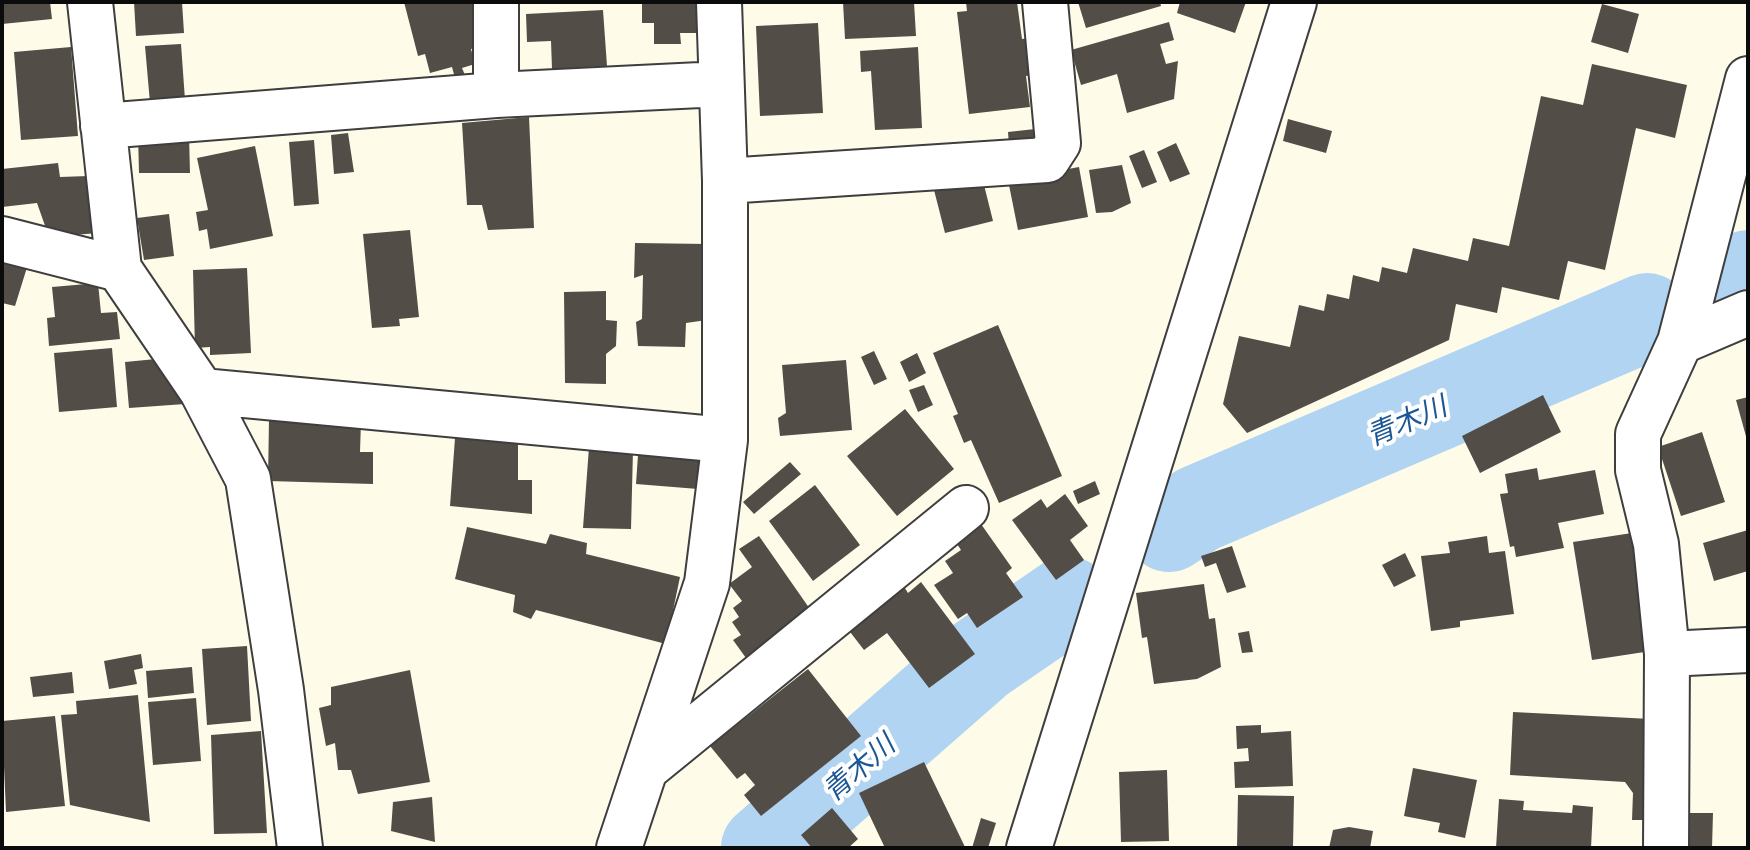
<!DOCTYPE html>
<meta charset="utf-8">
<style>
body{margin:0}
#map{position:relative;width:1750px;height:850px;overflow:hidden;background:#fefce9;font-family:Georgia,serif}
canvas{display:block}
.frame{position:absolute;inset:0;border:4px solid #0b0b0b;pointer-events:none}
</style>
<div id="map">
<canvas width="1750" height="850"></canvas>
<div class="frame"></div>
</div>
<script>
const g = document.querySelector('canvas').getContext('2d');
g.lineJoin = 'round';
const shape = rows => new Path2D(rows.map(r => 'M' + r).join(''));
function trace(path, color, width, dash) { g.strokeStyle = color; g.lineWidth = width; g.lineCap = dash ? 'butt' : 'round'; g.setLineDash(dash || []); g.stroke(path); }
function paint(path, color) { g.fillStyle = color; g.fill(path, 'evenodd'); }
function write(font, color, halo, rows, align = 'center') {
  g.font = font + ' Georgia,"Noto Sans JP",serif'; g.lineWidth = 8; g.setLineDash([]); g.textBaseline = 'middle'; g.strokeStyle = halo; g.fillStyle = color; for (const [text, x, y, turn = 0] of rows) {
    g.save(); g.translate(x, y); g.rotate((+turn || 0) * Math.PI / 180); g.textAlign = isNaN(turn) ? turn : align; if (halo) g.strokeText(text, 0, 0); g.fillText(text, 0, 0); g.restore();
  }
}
const river = shape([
 [1734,280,1748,274],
 [1169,528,1198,509,1647,317],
 [765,848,981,659,1067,600]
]);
const building = shape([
 [2,2,50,2,52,19,2,24],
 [134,2,182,2,184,33,136,36],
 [404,2,478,2,482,15,472,18,479,47,471,49,475,64,462,68,465,75,455,78,452,67,430,73,425,54,418,56],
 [642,2,696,2,696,33,680,33,681,44,654,44,654,23,642,23],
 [843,2,914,2,916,36,845,39],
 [966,2,1017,2,1022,39,1029,38,1034,75,1026,76,1030,107,969,114,957,12,967,11],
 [1078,2,1160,2,1161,6,1086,28],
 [1180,2,1246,2,1235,33,1177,13],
 [1602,4,1639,14,1628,53,1591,42],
 [603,10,607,66,552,69,551,41,527,42,526,14],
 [1169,22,1174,40,1160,44,1166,64,1178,61,1174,99,1127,113,1117,74,1081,85,1071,50],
 [818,23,823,113,760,116,756,26],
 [181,44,185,100,150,103,145,46],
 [71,47,78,136,21,140,14,52],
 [918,47,922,128,875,130,871,71,861,72,860,51],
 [1592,64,1687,85,1675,138,1636,128,1605,270,1568,261,1559,300,1502,287,1497,313,1456,304,1449,340,1247,433,1223,404,1239,336,1290,347,1299,305,1324,311,1327,294,1349,299,1353,275,1379,282,1382,267,1407,273,1413,248,1468,261,1473,238,1509,246,1541,96,1583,105],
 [529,117,534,228,488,230,482,205,467,205,462,123],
 [1288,119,1332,131,1326,153,1283,141],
 [1035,129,1037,142,1009,145,1008,132],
 [348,133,354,172,334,174,331,135],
 [189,134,190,173,139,173,138,135],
 [314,140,319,204,294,206,289,142],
 [1176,143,1190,174,1170,182,1157,152],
 [255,146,273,236,210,249,207,229,199,231,196,212,208,210,197,158],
 [1144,150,1157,182,1142,188,1129,156],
 [58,163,60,177,88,176,98,233,49,237,37,203,2,207,2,169],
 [1122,165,1131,203,1112,212,1096,213,1089,170],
 [1079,167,1088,217,1018,230,1008,180],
 [982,177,993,221,945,233,934,190],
 [169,214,174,256,144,260,137,218],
 [410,230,419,317,399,319,400,326,372,328,363,234],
 [635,243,707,244,707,320,686,323,685,347,638,346,636,322,642,319,643,275,634,278],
 [2,251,29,261,15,306,2,303],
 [247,268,251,353,210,355,210,347,195,348,193,270],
 [98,283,101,313,117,312,120,339,49,346,47,318,55,317,52,287],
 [606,291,606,320,617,321,616,346,606,354,606,384,565,383,564,292],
 [998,325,1062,476,999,503,971,440,964,443,953,416,958,414,933,353],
 [112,348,117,407,59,412,54,353],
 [874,351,887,379,874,385,861,357],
 [917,353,926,373,909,382,900,362],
 [156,359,185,404,129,408,125,362],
 [846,360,852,430,780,436,778,418,786,413,782,365],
 [924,385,933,405,918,412,909,390],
 [1543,395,1561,432,1480,473,1462,436],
 [1748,397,1748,440,1747,440,1736,400],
 [905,409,954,469,897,516,847,456],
 [269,419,361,421,360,452,373,452,373,484,268,481],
 [1702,432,1725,502,1681,516,1658,447],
 [455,438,518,439,518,480,532,480,532,514,450,506],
 [589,447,633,450,631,529,583,528],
 [638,455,699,456,698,489,636,484],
 [790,462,801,474,754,514,743,502],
 [1537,468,1539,480,1595,470,1604,514,1558,523,1564,548,1516,557,1514,546,1510,547,1500,494,1508,493,1505,474],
 [1095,481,1100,494,1078,504,1073,491],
 [815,485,860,545,813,581,769,521],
 [1065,494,1088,526,1070,540,1084,560,1056,580,1012,520,1041,499,1047,508],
 [981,524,1012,568,1006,573,1023,597,977,628,967,613,958,619,934,585,953,573,945,561,961,550,955,541],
 [467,527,546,544,550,534,587,543,586,554,680,577,666,644,536,610,531,619,513,612,515,595,455,579],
 [1748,530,1748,571,1714,581,1703,543],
 [1632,533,1651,651,1592,660,1573,542],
 [759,536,812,612,746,658,733,640,741,635,732,622,739,617,733,608,742,601,729,584,752,567,739,549],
 [1487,536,1489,553,1505,551,1514,614,1460,621,1460,627,1431,631,1421,556,1450,553,1448,542],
 [1232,546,1246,587,1227,593,1216,563,1205,567,1201,556],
 [1405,553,1416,576,1394,587,1382,565],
 [921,582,975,654,929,688,887,633,864,650,847,628,903,585,908,593],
 [1204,584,1209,619,1215,618,1221,667,1197,679,1154,684,1147,637,1142,638,1136,593],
 [1249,631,1253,652,1242,653,1238,633],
 [247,646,251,721,207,725,202,649],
 [141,654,143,668,134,670,137,684,109,689,104,661],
 [192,667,194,693,148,698,146,671],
 [808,669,861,736,761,816,744,795,755,785,745,773,737,779,710,746],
 [410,670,430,782,358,794,351,770,338,770,335,743,326,746,319,708,331,705,331,687],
 [72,672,74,693,33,697,30,677],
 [138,695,150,822,70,805,61,715,77,714,76,701],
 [196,698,201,761,153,765,148,702],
 [1513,712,1651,719,1646,820,1632,820,1633,793,1625,782,1510,775],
 [55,716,65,806,6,812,2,721],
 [1261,725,1261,733,1291,731,1293,786,1235,788,1234,762,1249,761,1248,748,1237,749,1236,726],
 [261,731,267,833,214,834,211,735],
 [924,762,965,847,885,848,859,793],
 [1413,768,1477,780,1465,838,1438,832,1440,823,1404,816],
 [1167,770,1169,841,1121,842,1119,772],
 [1238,795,1294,796,1293,847,1237,847],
 [432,797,435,842,391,831,393,802],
 [1499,799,1524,801,1523,810,1572,813,1573,805,1593,807,1591,848,1496,848],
 [832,808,858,839,848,848,812,848,801,835],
 [1686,813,1713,813,1712,848,1685,848],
 [981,818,996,823,988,848,972,848],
 [1349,827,1373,831,1370,848,1329,848,1333,830]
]);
const minor = shape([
 [90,2,119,269,202,391,248,479,281,690,300,848],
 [496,95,496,2],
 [103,126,496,95,721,84],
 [725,181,1047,160,1058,143,1045,2],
 [2,239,119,269],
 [1680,342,1748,313],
 [202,391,725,440],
 [1667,654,1748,650],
 [648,767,966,508],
 [619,848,707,583,725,440,725,181,719,2],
 [1666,848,1667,654,1656,544,1638,470,1638,434,1680,342,1748,79]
]);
const tertiary = shape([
 [1029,848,1294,2]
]);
const waterNames = [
 ["青木川",1406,420,-23],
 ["青木川",858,767,-41]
];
trace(river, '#b1d4f3', 88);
paint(building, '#534d48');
trace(minor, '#3e3e3e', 48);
trace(tertiary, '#3e3e3e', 48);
trace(minor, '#fff', 44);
trace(tertiary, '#fff', 44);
write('italic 28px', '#1b5695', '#fff', waterNames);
</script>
